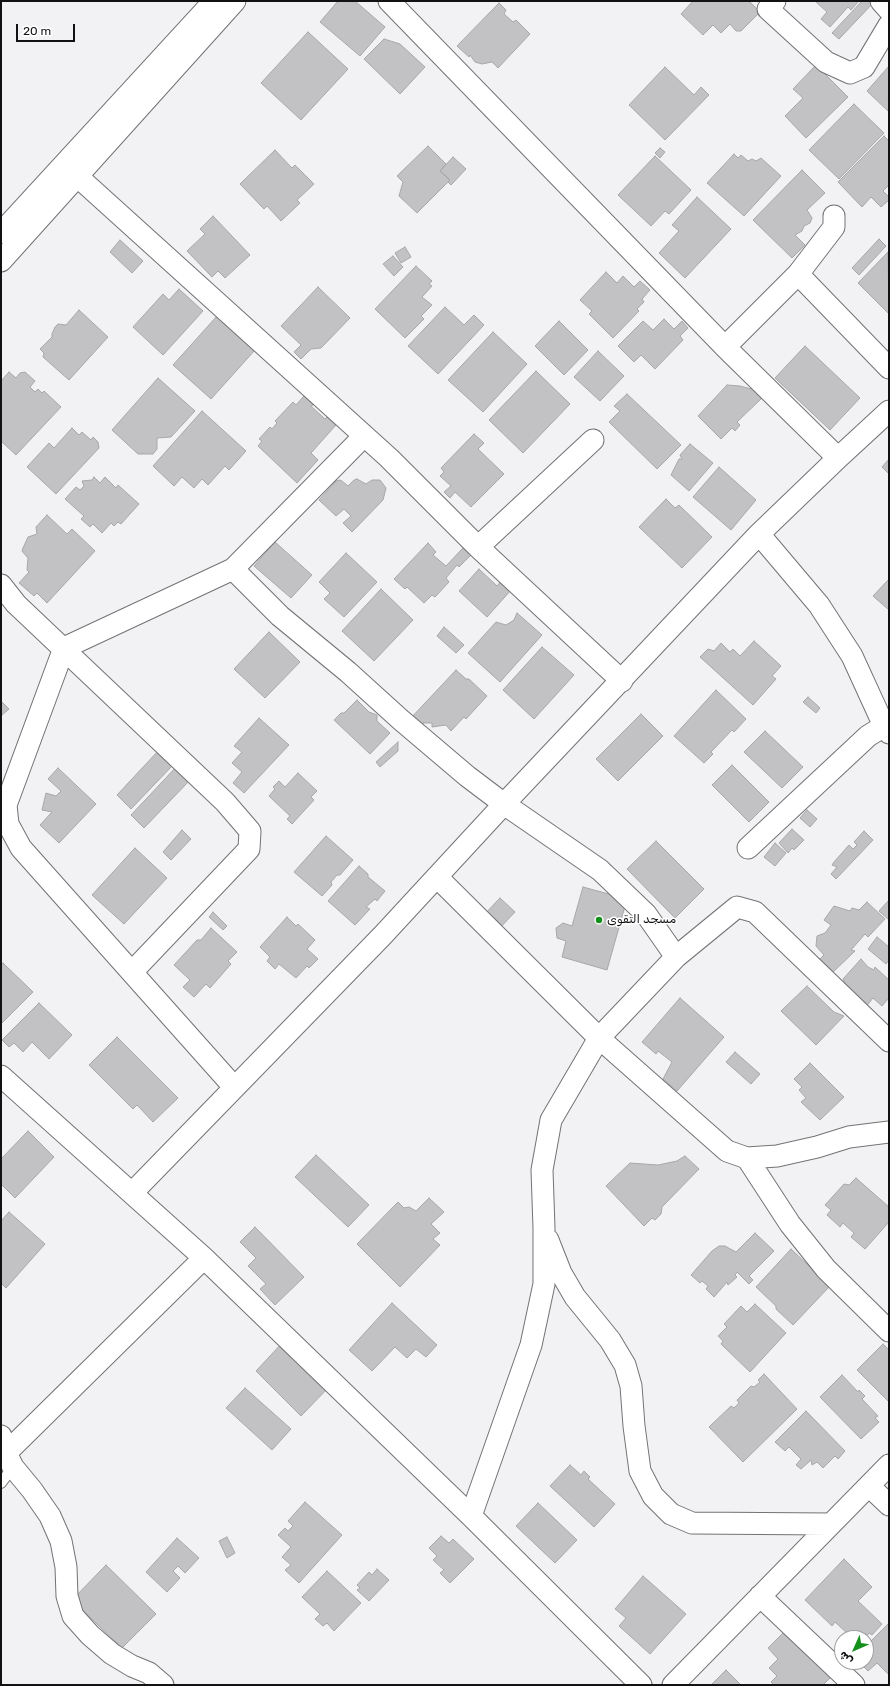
<!DOCTYPE html>
<meta charset="utf-8">
<style>
body{margin:0}
#map{position:relative;width:890px;height:1686px;overflow:hidden;background:#f2f2f5;font-family:Rubik,"Noto Naskh Arabic",sans-serif}
canvas{display:block}
.frame{position:absolute;inset:0;border:2px solid #121213;pointer-events:none}
.north{position:absolute;left:834px;top:1630px;width:40px;height:40px;box-sizing:border-box;background:#fff;border:1px solid #a0a0a1;border-radius:50%;rotate:225deg;font-size:11px;font-weight:700;line-height:16px;text-align:center;color:#121213}
.north::after{content:'';display:block;margin:auto;width:14px;height:18px;background:#14901d;clip-path:polygon(50% 0,100% 100%,50% 72%,0 100%)}
.scale{position:absolute;left:16px;top:24px;width:59px;height:18px;box-sizing:border-box;border:2px solid #121213;border-top:0;padding-left:5px;font-size:12px;line-height:14px;white-space:nowrap;color:#121213;-webkit-text-stroke:3px #fff;paint-order:stroke}
</style>
<div id="map">
<canvas width="890" height="1686"></canvas>
<div class="frame"></div>
<div class="north">ش</div>
<div class="scale">20 m</div>
</div>
<script>
const g = document.querySelector('canvas').getContext('2d');
g.lineJoin = 'round';
function paint(path, color) { g.fillStyle = color; g.fill(path, 'evenodd'); }
const shape = rows => new Path2D(rows.map(r => 'M' + r).join(''));
function trace(path, color, width, dash) { g.strokeStyle = color; g.lineWidth = width; g.lineCap = dash ? 'butt' : 'round'; g.setLineDash(dash || []); g.stroke(path); }
function write(font, color, halo, rows, align = 'center') {
  g.font = font + ' Rubik,"Noto Naskh Arabic",sans-serif'; g.lineWidth = 3; g.setLineDash([]); g.textBaseline = 'middle'; g.strokeStyle = halo; g.fillStyle = color; for (const [text, x, y, turn = 0] of rows) {
    g.save(); g.translate(x, y); g.rotate((+turn || 0) * Math.PI / 180); g.textAlign = isNaN(turn) ? turn : align; if (halo) g.strokeText(text, 0, 0); g.fillText(text, 0, 0); g.restore();
  }
}
const building = shape([
 [338,1,355,1,385,27,360,56,320,22,338,1],
 [693,1,749,1,760,12,741,31,736,31,730,24,721,33,713,25,703,35,681,14,693,1],
 [815,1,859,1,851,10,848,7,830,27,821,19,827,12,815,1],
 [862,1,875,1,839,39,832,33,862,1],
 [499,3,506,10,504,14,513,22,516,20,530,34,498,68,492,62,482,64,475,62,470,55,469,57,457,46,499,3],
 [308,32,348,69,301,120,261,83,308,32],
 [384,39,400,44,425,67,400,94,364,59,384,39],
 [816,65,848,97,806,138,785,116,803,98,793,89,816,65],
 [889,66,889,112,867,91,889,66],
 [665,67,694,95,701,87,709,95,665,140,629,105,665,67],
 [854,104,884,133,839,179,809,150,854,104],
 [884,136,889,141,889,185,883,191,889,197,889,200,881,207,871,197,862,207,838,182,884,136],
 [428,146,446,164,440,171,450,180,417,213,399,196,403,182,397,176,428,146],
 [660,148,665,152,660,158,655,153,660,148],
 [275,150,292,168,295,165,314,184,297,200,300,203,281,221,267,206,264,209,240,184,275,150],
 [734,154,738,158,741,155,748,161,752,159,756,161,761,158,781,176,744,216,707,183,734,154],
 [655,156,691,190,669,214,665,211,651,226,618,195,655,156],
 [453,157,466,169,451,185,448,182,450,180,440,171,453,157],
 [802,170,825,193,807,210,812,218,810,223,804,226,802,231,795,235,805,245,792,258,753,220,802,170],
 [697,197,731,229,685,278,659,253,679,231,672,225,697,197],
 [213,216,250,255,225,278,218,271,212,277,187,251,205,234,200,229,213,216],
 [879,239,886,246,859,275,852,268,879,239],
 [120,240,143,261,132,273,110,252,120,240],
 [405,247,411,257,401,263,395,253,405,247],
 [888,252,889,312,888,313,858,283,888,252],
 [393,256,403,267,394,276,383,264,393,256],
 [416,266,432,281,429,284,432,286,422,297,432,305,421,316,424,319,405,338,375,309,416,266],
 [606,272,617,283,623,276,634,287,640,281,650,290,642,299,644,302,637,309,639,311,613,338,589,314,592,311,580,300,606,272],
 [318,287,350,318,321,348,311,349,301,359,294,352,301,345,281,326,318,287],
 [179,289,203,311,163,355,133,327,163,294,169,300,179,289],
 [445,307,464,325,474,315,484,325,438,374,408,346,445,307],
 [79,310,108,337,69,380,43,357,44,353,40,349,52,337,52,334,55,327,58,324,66,325,79,310],
 [217,316,255,350,211,399,173,365,217,316],
 [664,319,674,329,682,321,688,328,680,336,683,340,655,369,641,355,634,362,618,346,643,321,653,330,664,319],
 [559,321,588,350,564,375,535,346,559,321],
 [493,332,527,364,483,412,448,380,493,332],
 [805,346,860,398,830,430,775,378,805,346],
 [598,351,624,376,600,401,574,377,598,351],
 [536,371,570,404,523,453,489,420,536,371],
 [9,372,16,378,20,373,25,372,35,381,30,387,35,392,38,389,42,393,44,391,61,407,16,455,1,441,1,381,9,372],
 [158,378,195,411,171,437,157,438,157,449,153,454,138,454,112,430,158,378],
 [727,385,740,386,759,391,762,398,737,422,740,425,735,431,732,428,721,439,698,416,727,385],
 [627,394,681,445,657,469,609,422,620,411,614,406,627,394],
 [304,396,313,405,311,406,325,419,327,417,336,425,311,453,318,460,297,483,258,446,262,441,259,439,270,427,272,429,277,423,275,421,293,402,296,405,304,396],
 [202,411,246,451,229,470,225,466,208,485,202,479,194,488,182,477,174,486,153,466,202,411],
 [72,428,79,435,82,432,91,440,93,437,98,442,99,448,56,494,27,467,49,443,54,448,72,428],
 [474,434,484,443,478,449,504,474,471,507,455,492,450,498,444,492,451,486,440,476,444,472,441,468,474,434],
 [690,444,713,463,689,491,671,475,679,459,682,459,680,455,690,444],
 [889,459,889,474,882,467,889,459],
 [719,467,756,500,731,530,693,497,719,467],
 [94,477,100,483,105,477,116,488,118,485,139,504,121,524,118,522,114,526,111,523,102,533,93,524,90,527,81,519,84,516,65,499,76,487,80,490,84,486,82,481,92,480,94,477],
 [357,479,366,484,372,480,380,480,386,488,383,500,352,532,343,523,351,516,344,509,336,516,319,500,336,481,340,480,342,481,348,486,354,480,357,479],
 [666,499,675,508,679,505,712,537,682,568,639,527,666,499],
 [47,515,67,534,72,529,95,551,47,603,37,593,34,596,19,583,29,572,27,570,28,558,22,551,23,548,28,537,37,534,36,527,47,515],
 [275,542,312,575,291,598,254,566,275,542],
 [428,543,436,552,433,555,446,566,463,548,471,555,459,567,457,565,446,578,449,582,435,597,432,595,424,603,407,587,405,589,394,579,428,543],
 [346,553,377,582,344,617,324,599,330,593,319,582,346,553],
 [479,569,497,586,502,580,512,589,487,617,459,591,479,569],
 [889,579,889,610,873,596,889,579],
 [381,589,413,620,374,661,342,631,381,589],
 [517,613,542,635,500,682,468,653,496,622,506,625,514,620,517,613],
 [444,627,464,645,456,653,437,636,444,627],
 [269,632,300,662,265,698,234,669,269,632],
 [754,641,781,666,772,676,776,679,753,705,700,657,708,649,714,651,721,643,730,652,733,649,740,656,754,641],
 [542,647,574,675,534,719,503,690,542,647],
 [456,670,466,679,469,679,487,696,466,719,464,717,451,731,446,725,432,727,432,723,423,723,423,726,410,719,456,670],
 [716,690,746,719,734,732,732,730,711,752,713,754,704,763,674,736,716,690],
 [808,697,820,708,816,713,803,702,808,697],
 [357,700,369,712,377,715,377,721,390,733,370,754,334,720,341,713,344,713,357,700],
 [1,701,9,709,2,715,1,714,1,701],
 [641,714,663,736,618,781,596,759,641,714],
 [259,718,289,745,244,793,233,783,242,772,232,763,242,752,234,746,259,718],
 [765,731,803,767,782,788,744,752,765,731],
 [398,742,398,751,380,767,376,762,398,742],
 [159,750,174,764,131,809,117,795,159,750],
 [178,765,192,778,144,828,131,815,178,765],
 [732,765,769,802,749,822,712,785,732,765],
 [58,768,96,804,59,843,40,825,52,812,42,810,46,793,56,796,61,791,48,779,58,768],
 [298,773,317,791,311,797,314,800,292,824,287,819,290,816,269,796,275,789,273,787,279,781,285,787,298,773],
 [807,810,817,819,810,827,800,818,807,810],
 [792,829,804,840,794,850,792,848,788,853,779,843,792,829],
 [182,830,191,839,171,860,163,852,182,830],
 [864,831,873,840,836,879,831,874,837,867,832,865,834,862,849,845,853,849,857,845,854,842,864,831],
 [326,836,353,860,340,875,337,875,331,882,332,885,322,896,294,872,326,836],
 [656,841,704,889,675,918,627,869,656,841],
 [775,843,786,853,775,866,764,857,775,843],
 [135,848,167,878,124,924,92,895,135,848],
 [359,866,368,874,368,877,385,891,377,901,375,899,366,907,370,909,355,925,328,901,359,866],
 [583,887,627,899,607,970,562,957,566,941,557,938,556,928,563,923,572,926,583,887],
 [500,898,515,912,496,932,481,918,500,898],
 [889,900,889,920,879,911,889,900],
 [867,902,885,919,868,937,865,934,851,950,855,951,830,975,817,962,824,955,816,946,817,936,825,933,831,925,824,920,834,906,850,911,852,908,859,910,867,902],
 [213,912,227,926,223,930,209,917,213,912],
 [287,917,296,926,298,924,315,940,307,949,318,959,309,968,307,966,296,978,279,964,275,969,267,961,270,957,260,947,287,917],
 [211,928,237,952,228,961,231,964,210,988,206,984,194,997,183,987,190,980,174,965,197,940,201,940,211,928],
 [877,937,889,947,889,960,886,964,868,949,877,937],
 [861,959,868,967,874,970,875,967,889,980,889,998,882,1006,873,998,865,1008,843,988,846,985,843,979,861,959],
 [3,963,33,992,1,1024,1,965,3,963],
 [807,986,834,1012,844,1016,816,1045,781,1011,807,986],
 [680,998,724,1037,677,1091,663,1079,672,1062,658,1051,656,1054,642,1042,680,998],
 [39,1003,72,1035,49,1059,32,1042,23,1052,14,1043,9,1047,2,1040,39,1003],
 [117,1037,178,1098,153,1122,137,1105,133,1109,89,1065,117,1037],
 [735,1052,760,1074,751,1084,726,1062,735,1052],
 [810,1063,844,1097,820,1120,801,1102,806,1098,799,1090,802,1087,794,1079,810,1063],
 [28,1131,54,1157,15,1198,1,1184,1,1159,28,1131],
 [316,1155,369,1205,348,1227,295,1177,316,1155],
 [685,1156,699,1169,662,1207,661,1214,655,1220,652,1218,644,1226,606,1186,630,1163,658,1165,677,1161,685,1156],
 [856,1178,889,1207,889,1222,865,1249,851,1237,854,1233,843,1223,840,1227,827,1215,831,1210,825,1205,844,1184,849,1185,856,1178],
 [429,1198,444,1212,431,1224,440,1233,433,1239,440,1245,400,1287,357,1244,398,1202,404,1208,409,1207,416,1211,429,1198],
 [9,1212,45,1244,6,1288,1,1283,1,1221,9,1212],
 [255,1227,304,1277,275,1305,260,1289,266,1284,248,1266,256,1258,240,1242,255,1227],
 [755,1233,774,1251,749,1276,753,1280,749,1284,737,1272,735,1275,737,1277,728,1285,727,1282,714,1297,706,1289,708,1286,702,1281,700,1283,691,1275,712,1251,719,1246,725,1246,736,1252,755,1233],
 [791,1249,830,1286,793,1325,776,1309,776,1306,756,1287,791,1249],
 [392,1303,437,1345,426,1357,416,1349,407,1358,395,1347,372,1371,349,1350,392,1303],
 [755,1304,786,1333,750,1372,721,1344,723,1341,718,1336,727,1327,724,1324,741,1306,747,1312,755,1304],
 [284,1341,330,1386,301,1416,256,1371,284,1341],
 [883,1344,889,1350,889,1402,857,1370,883,1344],
 [764,1374,797,1409,743,1462,709,1427,731,1406,734,1408,739,1403,737,1400,751,1386,754,1387,760,1382,758,1380,764,1374],
 [842,1375,858,1392,859,1390,865,1396,862,1399,878,1416,875,1418,879,1422,861,1439,820,1397,842,1375],
 [245,1388,291,1429,272,1450,226,1408,245,1388],
 [806,1411,845,1451,838,1459,835,1456,823,1468,817,1462,812,1465,811,1460,801,1469,796,1465,801,1459,789,1447,785,1451,775,1442,806,1411],
 [570,1465,581,1475,584,1471,590,1477,588,1479,615,1504,594,1527,550,1486,570,1465],
 [305,1502,342,1535,299,1583,285,1570,291,1565,282,1557,291,1547,278,1535,285,1528,288,1531,293,1526,288,1521,305,1502],
 [538,1503,577,1540,555,1563,516,1526,538,1503],
 [441,1536,449,1543,453,1539,474,1559,450,1583,440,1573,444,1570,433,1560,437,1556,429,1548,441,1536],
 [227,1537,235,1553,227,1558,219,1541,227,1537],
 [177,1538,199,1558,185,1573,178,1566,173,1571,180,1578,167,1592,146,1572,177,1538],
 [844,1559,872,1587,858,1601,882,1624,872,1635,869,1633,866,1637,868,1639,866,1640,866,1638,843,1638,848,1634,835,1622,832,1626,805,1600,844,1559],
 [106,1565,156,1614,122,1648,72,1600,106,1565],
 [377,1569,389,1580,369,1601,357,1590,360,1588,357,1585,369,1572,372,1575,377,1569],
 [327,1571,361,1603,334,1631,327,1623,323,1626,315,1619,320,1614,302,1597,327,1571],
 [643,1576,686,1614,650,1654,619,1626,626,1618,615,1609,643,1576],
 [889,1623,889,1675,877,1663,868,1671,859,1662,866,1662,866,1646,889,1623],
 [784,1632,832,1676,823,1685,774,1685,771,1682,777,1676,769,1668,778,1659,768,1648,784,1632],
 [726,1670,741,1685,711,1685,726,1670]
]);
const service = shape([
 [1,1483,13,1467]
]);
const minor = shape([
 [389,1,725,347,838,458],
 [775,1,768,9,826,62,850,73,864,67,889,25],
 [881,1,889,10],
 [77,176,389,458,478,547],
 [1,233,214,1],
 [1,261,235,1],
 [798,274,889,368],
 [725,347,798,274,834,227,834,216],
 [593,440,478,547,622,681],
 [759,534,819,605,852,656,884,726],
 [233,569,280,616,348,672,401,720,467,776,504,804,600,870,646,914,676,957],
 [1,585,16,604,225,802,250,831,249,849,132,972],
 [748,848,868,736,884,726,889,733],
 [437,877,599,1038,727,1151,747,1158,777,1156,817,1147,849,1137,889,1132],
 [1,1076,204,1258,471,1516,641,1685],
 [234,1087,21,848,8,824,6,805,64,648,233,569,364,436],
 [747,1158,790,1224,826,1269,889,1331],
 [132,1193,383,935,504,804,759,534,838,458,889,411],
 [548,1240,561,1273,575,1297,610,1340,625,1365,631,1386,634,1426,640,1471,653,1496,671,1514,692,1523,831,1524],
 [1,1436,6,1453,13,1467,32,1490,50,1516,61,1541,66,1567,67,1596,73,1616,90,1635,112,1654,132,1666,149,1673,163,1685],
 [6,1453,204,1258],
 [869,1486,889,1505],
 [471,1516,531,1345,544,1284,544,1228,542,1170,551,1120,599,1038,676,957,737,907,755,912,889,1041],
 [760,1596,854,1685],
 [673,1685,889,1465]
]);
const markers = [
 [599,920,4,"#14901d"]
];
const poiNames = [
 ["مسجد التقوى",607,920]
];
paint(building, '#c2c1c4');
trace(building, '#a7a6a9', 1);
trace(service, '#737376', 12);
trace(minor, '#737376', 23);
trace(service, '#fff', 10);
trace(minor, '#fff', 21);
for (const [x, y, r, color] of markers) { const dot = new Path2D(); dot.arc(x, y, r, 0, 2 * Math.PI); g.fillStyle = color; g.fill(dot); trace(dot, '#fff', 1.5); }
write('12px', '#121213', '#fff', poiNames, 'left');
</script>
